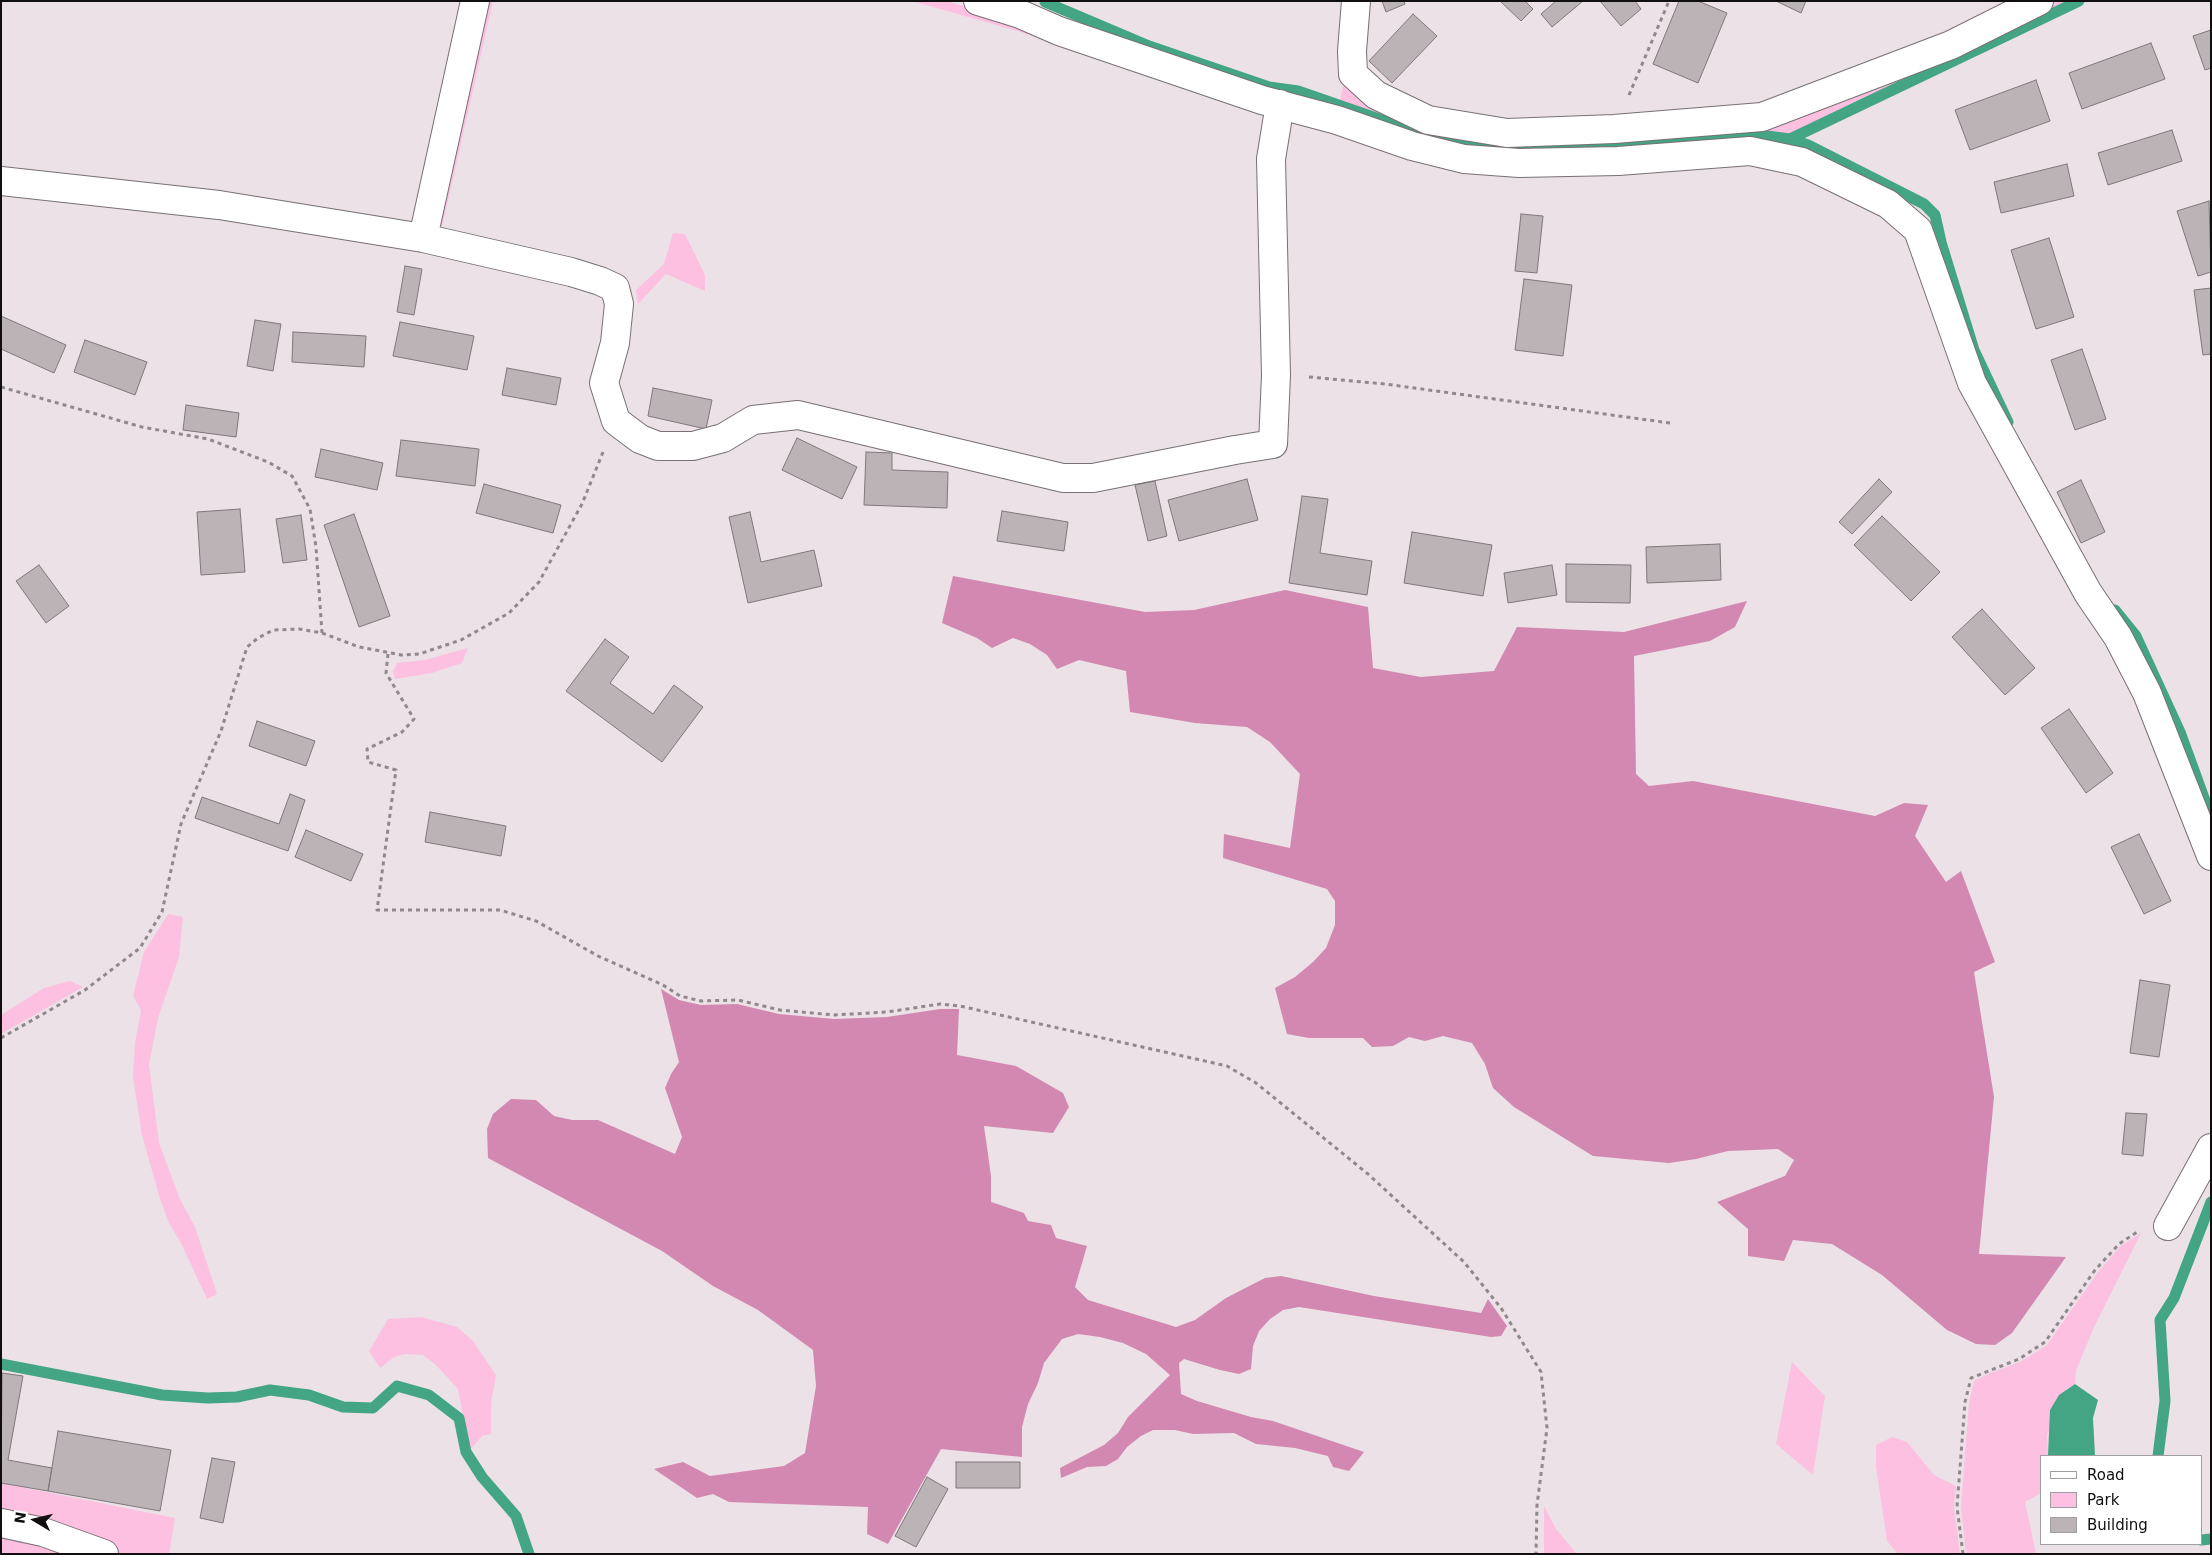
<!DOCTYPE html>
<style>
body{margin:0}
#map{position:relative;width:2212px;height:1555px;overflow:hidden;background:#ebe1e6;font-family:"DejaVu Sans",sans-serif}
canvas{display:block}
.frame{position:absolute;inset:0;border:2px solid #110e0f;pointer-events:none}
.legend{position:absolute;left:2040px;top:1455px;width:162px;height:90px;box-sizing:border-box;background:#fff;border:1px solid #a09f9f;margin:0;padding:6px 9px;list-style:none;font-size:15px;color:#110e0f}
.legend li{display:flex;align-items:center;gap:10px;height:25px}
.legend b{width:25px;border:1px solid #a09f9f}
.north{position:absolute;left:10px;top:1495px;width:50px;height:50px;-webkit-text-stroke:4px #fff;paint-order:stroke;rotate:279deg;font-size:14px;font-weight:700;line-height:20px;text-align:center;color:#110e0f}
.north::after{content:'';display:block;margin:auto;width:18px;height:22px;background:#110e0f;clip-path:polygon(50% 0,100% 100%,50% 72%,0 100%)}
</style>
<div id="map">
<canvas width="2212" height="1555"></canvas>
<div class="frame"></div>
<ul class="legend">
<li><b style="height:6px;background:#fff"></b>Road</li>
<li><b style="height:14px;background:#fdc0e1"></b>Park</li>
<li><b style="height:14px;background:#bcb3b7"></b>Building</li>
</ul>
<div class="north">N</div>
</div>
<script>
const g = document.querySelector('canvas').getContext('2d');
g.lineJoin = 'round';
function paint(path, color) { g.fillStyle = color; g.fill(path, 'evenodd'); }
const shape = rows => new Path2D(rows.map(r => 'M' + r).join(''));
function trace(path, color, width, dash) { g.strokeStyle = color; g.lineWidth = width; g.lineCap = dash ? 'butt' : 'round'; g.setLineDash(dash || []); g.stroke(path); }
const green = shape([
 [485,1,493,1,441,232,435,231],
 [912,1,947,1,1019,23,1273,111,1272,119,1021,32],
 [2042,1,2077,1,1791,137,1750,131,1509,146,1463,141,1425,133,1340,101,1351,51,1352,74,1428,121,1762,118],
 [673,233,685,234,705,275,705,291,666,274,638,304,636,290,664,264],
 [468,648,462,663,432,673,395,679,393,672,397,663,425,660],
 [168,914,183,917,179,957,158,1018,149,1064,159,1143,179,1197,195,1227,217,1294,207,1299,181,1243,169,1223,160,1199,142,1135,133,1077,135,1043,141,1010,133,996,144,952],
 [70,981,83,987,1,1034,1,1015,44,988],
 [2141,1233,2094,1327,2076,1371,2075,1384,2066,1389,2047,1435,2048,1456,2041,1456,2041,1493,2025,1502,2036,1554,1966,1554,1961,1507,1969,1403,1974,1381,1990,1373,2020,1362,2047,1345,2098,1272,2121,1246],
 [421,1317,457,1327,473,1341,496,1375,491,1403,491,1434,482,1436,470,1450,458,1389,436,1365,423,1355,405,1354,394,1357,380,1368,369,1351,388,1319],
 [1792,1362,1825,1396,1813,1475,1776,1444],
 [1892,1437,1907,1442,1934,1475,1956,1486,1954,1507,1960,1554,1898,1554,1887,1541,1876,1467,1876,1445],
 [1,1483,175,1518,169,1554,121,1554,45,1526,1,1517],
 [1544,1506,1556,1529,1577,1554,1544,1554],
 [1,1531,83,1554,1,1554]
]);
const forest = shape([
 [953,576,1145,612,1194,610,1285,590,1368,607,1373,668,1421,677,1494,671,1517,627,1624,632,1747,601,1735,627,1710,641,1634,656,1636,774,1649,786,1693,781,1875,816,1904,803,1928,805,1915,836,1946,882,1961,871,1995,962,1974,972,1994,1097,1979,1254,2066,1257,2012,1333,1995,1345,1976,1344,1947,1330,1882,1275,1832,1244,1793,1240,1784,1261,1748,1256,1748,1229,1717,1202,1785,1176,1794,1160,1778,1149,1728,1151,1696,1159,1669,1163,1593,1156,1514,1107,1493,1088,1485,1064,1472,1043,1443,1036,1425,1041,1409,1037,1393,1046,1372,1047,1363,1038,1309,1038,1287,1034,1275,988,1295,977,1313,962,1326,948,1335,925,1335,901,1327,889,1223,858,1224,834,1290,848,1300,774,1270,742,1247,727,1195,723,1130,712,1126,671,1079,660,1057,669,1047,655,1030,644,1013,638,992,648,977,638,942,623],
 [661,989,679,1000,701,1005,737,1004,779,1014,834,1019,887,1017,940,1009,959,1009,957,1055,1016,1066,1063,1093,1069,1107,1053,1133,984,1126,991,1176,991,1202,1024,1213,1028,1221,1051,1225,1056,1238,1087,1246,1075,1287,1088,1300,1176,1327,1195,1320,1226,1298,1265,1278,1281,1276,1374,1296,1481,1313,1488,1299,1507,1326,1501,1336,1491,1337,1299,1307,1283,1310,1270,1319,1259,1331,1253,1346,1251,1369,1239,1374,1220,1370,1184,1359,1179,1363,1181,1394,1197,1401,1251,1417,1273,1421,1364,1452,1349,1471,1333,1467,1328,1456,1295,1448,1256,1444,1234,1433,1193,1434,1175,1430,1153,1430,1141,1436,1127,1447,1118,1459,1106,1466,1087,1467,1061,1478,1060,1468,1104,1445,1118,1433,1128,1417,1170,1375,1146,1354,1123,1343,1100,1337,1078,1334,1062,1339,1044,1363,1038,1383,1028,1404,1022,1427,1022,1457,941,1449,888,1544,867,1534,868,1507,729,1502,713,1494,697,1498,654,1469,683,1462,710,1476,784,1466,805,1453,816,1386,813,1350,758,1310,713,1286,662,1251,488,1158,487,1129,493,1114,511,1099,536,1100,554,1116,572,1120,598,1120,675,1154,682,1137,665,1088,671,1074,679,1062]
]);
const water = shape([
 [2075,1384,2098,1400,2093,1418,2095,1456,2048,1456,2050,1410,2059,1395]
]);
const stream = shape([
 [1045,2,1149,46,1269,87,1298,91,1422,134,1462,143,1509,149,1752,134,1790,139,1808,145,1924,204,1935,215,1941,242,1974,350,2008,422],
 [1790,139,2079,1],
 [2115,610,2136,636,2180,732,2211,817],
 [1,1364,162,1395,208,1398,237,1397,270,1390,309,1395,343,1407,373,1408,397,1386,429,1395,459,1418,466,1452,482,1477,516,1516,529,1554],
 [2158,1456,2165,1401,2160,1320,2174,1298,2211,1202],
 [2201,1540,2211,1539]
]);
const building = shape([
 [1382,1,1404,1,1405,4,1386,12,1382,1],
 [1500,1,1525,1,1533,9,1521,21,1500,1],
 [1556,1,1583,1,1552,27,1541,14,1556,1],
 [1600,1,1635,1,1641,9,1621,26,1600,1],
 [1679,1,1698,1,1727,13,1698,83,1653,64,1679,1],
 [1776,1,1806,1,1801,13,1776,1],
 [1413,14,1437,36,1392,83,1369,61,1413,14],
 [2211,30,2211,68,2205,70,2193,36,2211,30],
 [2151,43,2165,79,2082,109,2069,73,2151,43],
 [2036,80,2050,121,1970,150,1955,110,2036,80],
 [2172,130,2182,161,2108,185,2098,153,2172,130],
 [2067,164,2074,196,2001,213,1994,182,2067,164],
 [2209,201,2211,272,2198,276,2177,211,2209,201],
 [1521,214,1543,216,1537,273,1515,271,1521,214],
 [2049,238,2074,317,2036,329,2011,250,2049,238],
 [405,266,422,269,414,315,397,312,405,266],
 [1524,279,1572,285,1563,356,1515,350,1524,279],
 [2211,288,2211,354,2203,355,2194,290,2211,288],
 [1,316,66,345,54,373,1,349,1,316],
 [255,320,281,324,273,371,247,366,255,320],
 [400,322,474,336,467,370,393,356,400,322],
 [293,332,366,336,364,367,292,362,293,332],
 [85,340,147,362,135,395,74,372,85,340],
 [2082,349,2106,419,2075,430,2051,360,2082,349],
 [507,368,561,378,556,405,502,395,507,368],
 [653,388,712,400,706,429,648,416,653,388],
 [186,405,239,413,236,437,183,430,186,405],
 [797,438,857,467,842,499,782,470,797,438],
 [401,440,479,449,475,486,396,476,401,440],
 [321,449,383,463,377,490,315,477,321,449],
 [866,452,892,453,892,470,948,472,947,508,864,505,866,452],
 [1247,479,1258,520,1179,541,1168,500,1247,479],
 [1879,479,1892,492,1852,534,1839,522,1879,479],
 [2081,480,2105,532,2081,543,2057,492,2081,480],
 [1155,481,1167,536,1148,541,1135,485,1155,481],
 [484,484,561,505,553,533,476,513,484,484],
 [1302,496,1328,499,1320,553,1372,561,1367,595,1289,583,1302,496],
 [240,509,245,572,201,575,197,512,240,509],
 [1002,511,1068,522,1064,551,997,541,1002,511],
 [750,512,761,562,814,550,822,586,748,603,729,517,750,512],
 [354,514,390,616,359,627,324,525,354,514],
 [301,515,307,560,283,563,276,519,301,515],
 [1882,516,1940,572,1911,601,1854,545,1882,516],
 [1412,532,1492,545,1483,596,1404,583,1412,532],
 [1720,544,1721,580,1647,583,1646,547,1720,544],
 [1566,564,1631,565,1630,603,1566,602,1566,564],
 [39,565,69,606,46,623,16,581,39,565],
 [1552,565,1557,595,1508,603,1504,573,1552,565],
 [1982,609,2035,668,2005,695,1952,637,1982,609],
 [605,639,629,657,610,683,653,714,674,685,703,707,662,762,566,691,605,639],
 [2069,709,2113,773,2086,793,2041,728,2069,709],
 [257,721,315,741,306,766,249,746,257,721],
 [290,794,305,800,288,851,195,818,202,797,279,824,290,794],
 [430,812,506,826,501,856,425,842,430,812],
 [306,830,363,854,351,881,295,857,306,830],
 [2139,834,2171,901,2144,914,2111,847,2139,834],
 [2140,980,2170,985,2159,1057,2130,1053,2140,980],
 [2126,1113,2147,1114,2143,1156,2122,1154,2126,1113],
 [2,1373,23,1376,8,1460,52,1468,48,1491,1,1483,2,1373],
 [58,1431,171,1450,160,1511,48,1491,58,1431],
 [212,1458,235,1462,223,1523,200,1518,212,1458],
 [956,1462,1020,1462,1020,1488,956,1488,956,1462],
 [927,1477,948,1489,916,1547,895,1536,927,1477]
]);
const path = shape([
 [1629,95,1669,1],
 [1309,377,1385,384,1670,423],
 [1,387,142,427,208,439,268,462,292,476,310,509,316,547,322,633],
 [388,654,386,673,414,719,402,732,367,749,368,762,396,770,377,910,500,910,536,921,598,956,663,985,680,996,701,1001,738,1000,780,1010,834,1015,887,1012,940,1004,960,1006,1227,1066,1256,1083,1368,1174,1464,1262,1501,1308,1541,1372,1547,1428,1537,1505,1536,1554],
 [1,1038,85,990,140,948,162,912,181,824,221,731,247,647,258,638,273,630,299,629,322,633,359,647,401,655,419,654,461,640,509,613,539,582,582,504,603,452],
 [1963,1554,1957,1507,1965,1402,1971,1378,2019,1359,2045,1342,2095,1270,2119,1244,2137,1232]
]);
const minor = shape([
 [978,1,1020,14,1059,31,1262,100,1337,120,1412,146,1464,159,1519,163,1618,161,1750,151,1802,162,1888,204,1918,230,1972,383,2088,593,2118,637,2147,693,2211,856],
 [1356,1,1352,51,1353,74,1376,95,1428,120,1507,133,1614,129,1762,117,1951,45,2039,1],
 [1,181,219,205,423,238,571,272,600,281,615,288,619,304,615,343,604,383,616,421,640,439,658,446,693,446,723,438,753,420,798,415,1063,478,1093,478,1235,450,1273,444,1276,375,1271,159,1280,104],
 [423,238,475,1],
 [2168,1226,2211,1148],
 [1,1523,43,1532,104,1554]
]);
paint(green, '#fdc0e1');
paint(forest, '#d288b1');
paint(water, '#43a584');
trace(stream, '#43a584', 11);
paint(building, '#bcb3b7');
trace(building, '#7f777b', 1);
trace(minor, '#787074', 30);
trace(path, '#90888c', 3, [4, 4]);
trace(minor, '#fff', 28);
</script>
